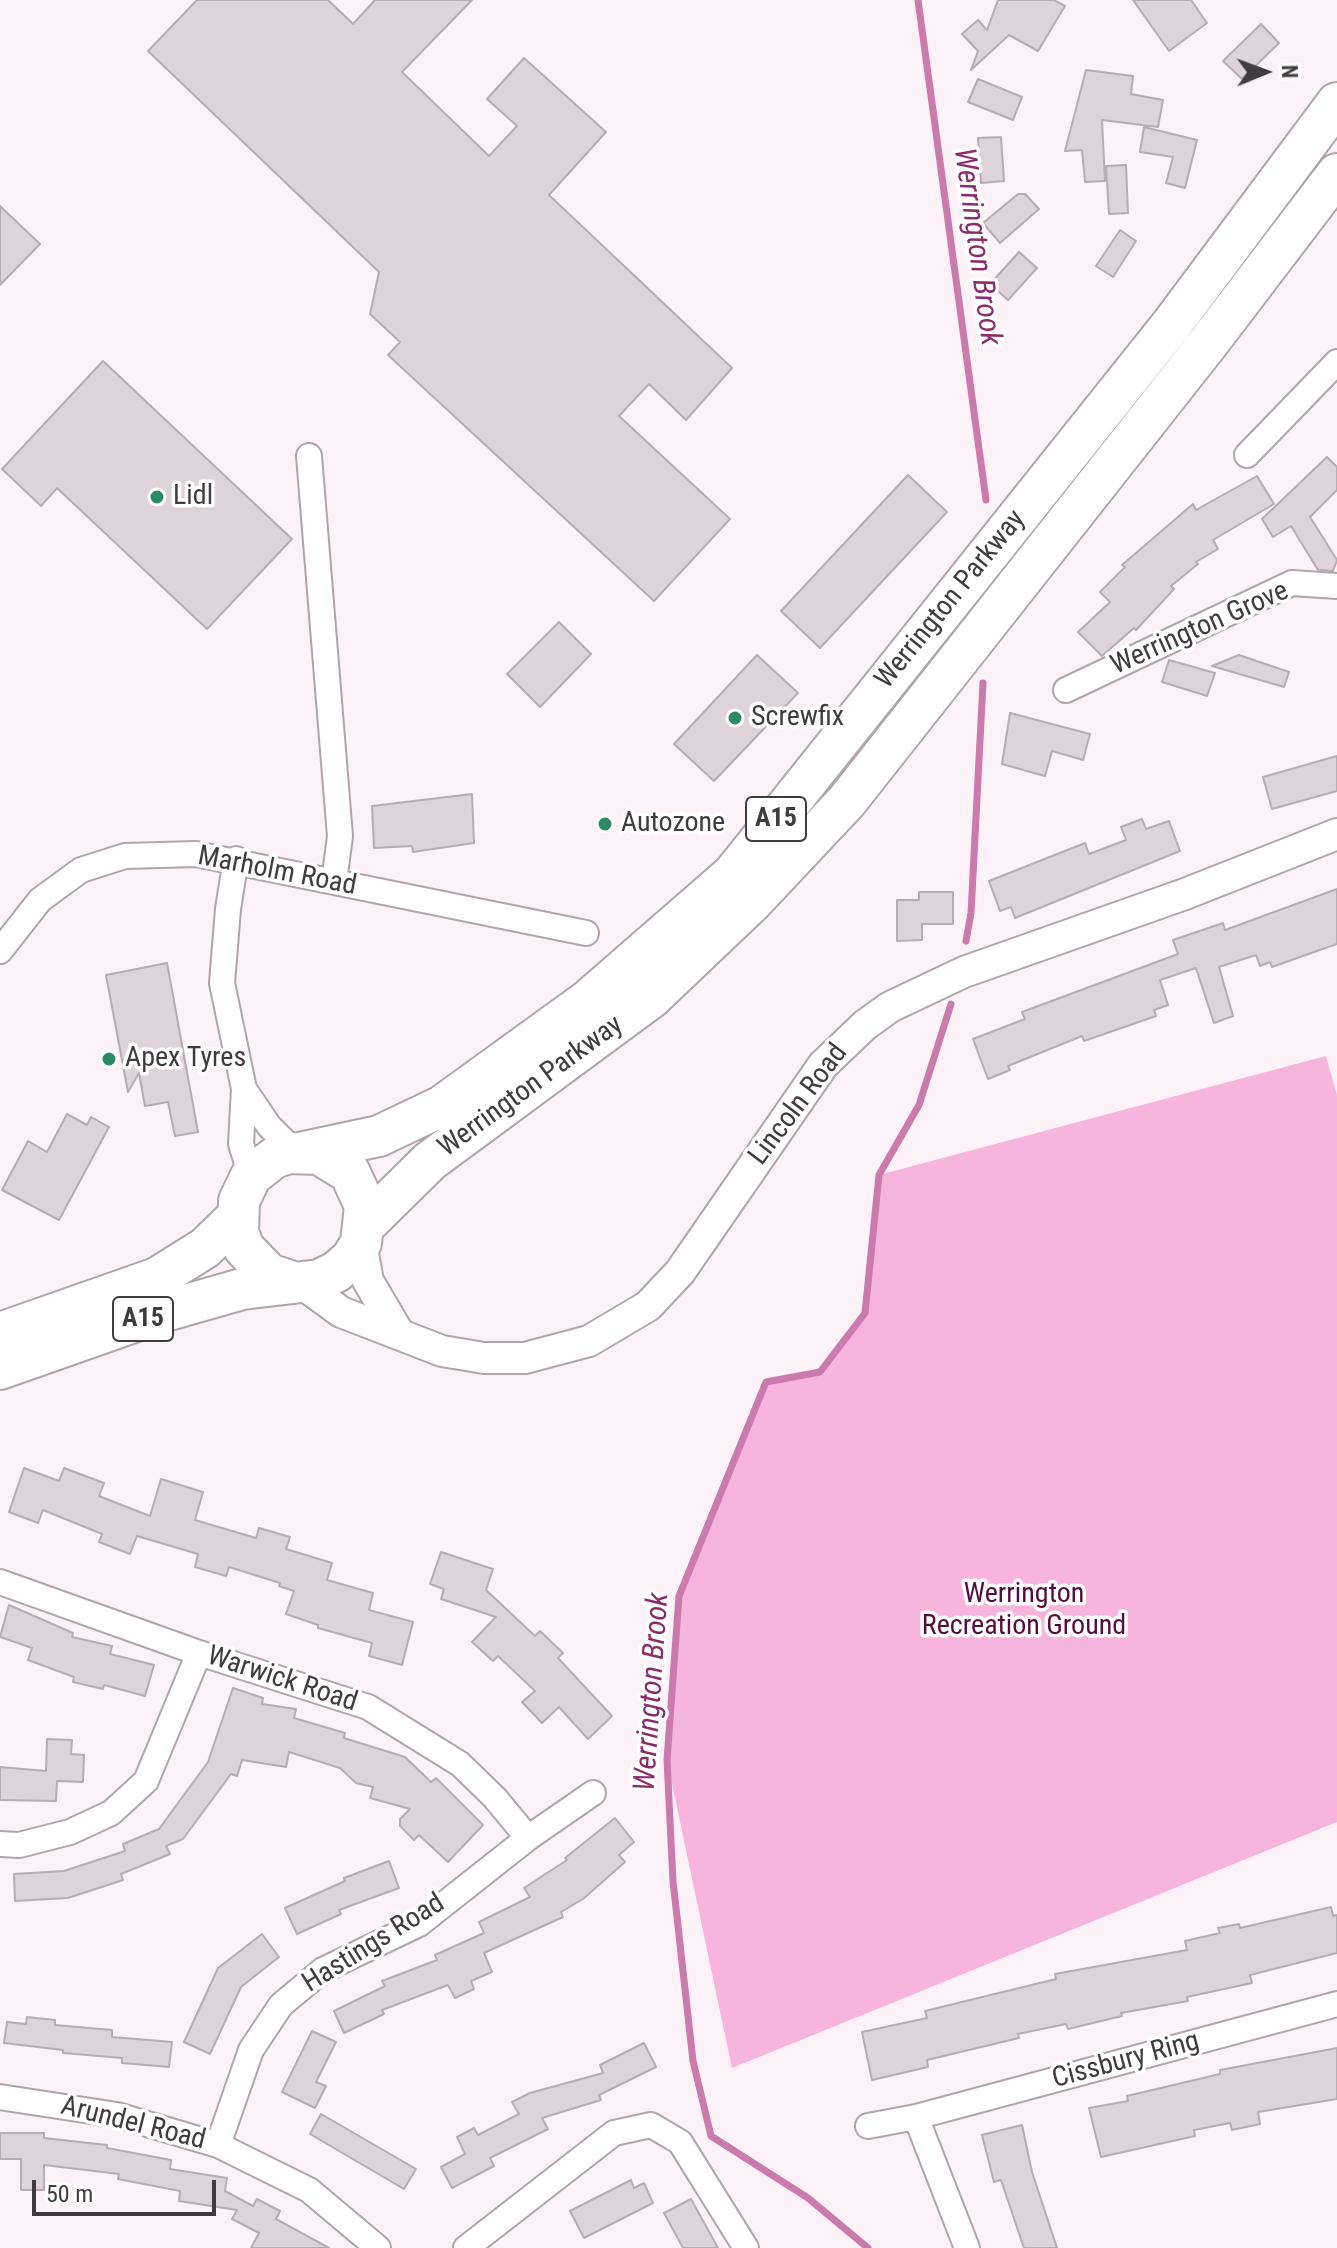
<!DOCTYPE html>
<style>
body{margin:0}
#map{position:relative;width:1337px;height:2248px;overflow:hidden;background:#fdf2f8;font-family:"Roboto Condensed",sans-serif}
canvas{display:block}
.north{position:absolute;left:1225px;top:32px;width:80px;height:80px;-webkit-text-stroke:6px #fff;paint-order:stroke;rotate:89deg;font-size:22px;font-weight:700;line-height:32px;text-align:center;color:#3f3b3e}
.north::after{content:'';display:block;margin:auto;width:28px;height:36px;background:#3f3b3e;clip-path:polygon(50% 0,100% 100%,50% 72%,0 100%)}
.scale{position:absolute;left:32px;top:2180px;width:184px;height:36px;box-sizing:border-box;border:4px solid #3f3b3e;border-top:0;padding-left:10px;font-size:24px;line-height:28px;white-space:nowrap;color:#3f3b3e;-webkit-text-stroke:6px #fff;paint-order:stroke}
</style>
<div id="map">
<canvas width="1337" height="2248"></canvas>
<div class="north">N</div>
<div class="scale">50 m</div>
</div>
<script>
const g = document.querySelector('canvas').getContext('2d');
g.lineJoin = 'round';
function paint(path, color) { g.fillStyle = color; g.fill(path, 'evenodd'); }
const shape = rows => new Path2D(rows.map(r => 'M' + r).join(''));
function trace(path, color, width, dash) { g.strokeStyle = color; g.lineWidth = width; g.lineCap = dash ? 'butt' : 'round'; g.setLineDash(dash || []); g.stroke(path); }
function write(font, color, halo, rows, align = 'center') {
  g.font = font + ' "Roboto Condensed",sans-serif'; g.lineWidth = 7; g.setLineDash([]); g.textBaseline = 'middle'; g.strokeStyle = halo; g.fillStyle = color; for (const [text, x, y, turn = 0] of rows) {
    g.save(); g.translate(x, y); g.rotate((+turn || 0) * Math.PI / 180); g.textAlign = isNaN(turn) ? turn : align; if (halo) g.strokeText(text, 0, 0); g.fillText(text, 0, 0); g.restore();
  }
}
const green = shape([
 [1326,1056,1337,1095,1337,1822,732,2068,667,1760,679,1596,766,1382,820,1372,865,1313,879,1175]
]);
const stream = shape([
 [918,0,986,500],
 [966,941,971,913,983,683],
 [868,2248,808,2198,711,2136,693,2061,673,1881,667,1760,679,1596,766,1382,820,1372,865,1313,879,1175,919,1105,951,1004]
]);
const building = shape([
 [197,0,328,0,353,24,375,0,472,0,402,72,489,156,517,126,487,99,524,58,606,132,549,195,732,368,686,420,649,384,619,416,730,519,654,601,388,355,400,342,370,314,379,272,148,51,197,0],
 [998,0,1054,0,1065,6,1038,51,1009,35,971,70,978,51,962,34,978,20,987,30,998,0],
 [1133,0,1191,0,1207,23,1169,51,1133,0],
 [1261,24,1279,43,1242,79,1223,61,1261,24],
 [1086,70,1133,76,1131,94,1163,100,1158,127,1102,120,1105,181,1085,182,1082,150,1065,151,1086,70],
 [978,79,1022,97,1013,120,968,102,978,79],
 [1144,127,1197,140,1185,188,1166,183,1173,157,1140,152,1144,127],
 [1001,137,1004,181,981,183,978,138,1001,137],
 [1126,165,1128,213,1109,214,1106,166,1126,165],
 [1018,194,1025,194,1039,209,1000,243,983,223,1018,194],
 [0,206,40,244,0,285,0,206],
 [1120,230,1136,241,1113,277,1096,266,1120,230],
 [1019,252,1037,268,1008,300,990,284,1019,252],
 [103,361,292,539,207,629,57,488,41,506,2,469,103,361],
 [1327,457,1337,467,1337,490,1310,517,1337,560,1333,571,1318,570,1291,526,1273,537,1262,519,1327,457],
 [908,475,947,512,820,648,781,611,908,475],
 [1257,476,1274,504,1213,540,1218,549,1196,562,1198,564,1171,586,1174,589,1136,630,1134,628,1102,656,1078,632,1110,602,1100,592,1125,567,1122,565,1193,504,1196,510,1257,476],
 [559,622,591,654,540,707,507,674,559,622],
 [757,655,798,693,714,781,674,744,757,655],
 [1239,655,1289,672,1284,687,1212,666,1239,655],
 [1169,660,1215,673,1207,696,1162,682,1169,660],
 [1010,713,1090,734,1083,760,1052,751,1045,776,1002,764,1010,713],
 [1337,756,1337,791,1272,809,1263,777,1337,756],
 [472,794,474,843,413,852,412,846,374,848,372,806,472,794],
 [1142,819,1146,829,1169,821,1180,851,1015,918,1011,907,1000,911,989,881,1085,843,1089,854,1126,840,1121,827,1142,819],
 [1337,889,1337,944,1272,967,1270,962,1260,966,1256,955,1219,967,1233,1016,1214,1023,1196,968,1160,980,1168,1005,1154,1010,1156,1016,1084,1041,1082,1036,1008,1066,1010,1070,988,1079,973,1039,1025,1019,1022,1012,1178,954,1173,940,1223,923,1225,930,1337,889],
 [919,892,953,892,953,924,922,924,922,940,897,941,897,900,919,900,919,892],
 [167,963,198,1132,175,1136,168,1102,145,1106,139,1073,128,1092,106,975,167,963],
 [67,1114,87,1125,91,1117,109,1127,59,1220,2,1190,28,1141,47,1152,67,1114],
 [24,1468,59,1481,64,1468,104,1483,99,1496,150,1516,161,1479,203,1492,195,1520,256,1538,259,1528,290,1537,286,1549,332,1563,327,1580,373,1593,369,1610,413,1622,402,1665,369,1656,372,1643,318,1628,318,1625,286,1614,294,1591,279,1586,280,1583,229,1567,226,1576,195,1567,198,1554,137,1536,130,1554,99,1542,102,1534,43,1510,38,1523,9,1512,24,1468],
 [441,1552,493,1569,486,1590,535,1636,540,1631,563,1653,558,1658,612,1716,588,1739,559,1707,542,1723,522,1702,535,1691,498,1656,493,1661,472,1642,496,1617,441,1599,444,1589,430,1584,441,1552],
 [9,1605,73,1633,72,1637,112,1646,110,1654,154,1665,145,1696,104,1685,103,1689,73,1682,74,1677,28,1660,32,1648,0,1637,9,1605],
 [233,1688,263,1698,262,1704,296,1709,294,1718,345,1733,344,1738,405,1757,431,1782,436,1778,483,1825,448,1862,419,1835,414,1840,400,1826,400,1819,410,1809,370,1798,373,1787,356,1783,340,1768,289,1752,286,1767,242,1760,237,1776,231,1774,183,1839,166,1846,170,1854,121,1874,123,1880,68,1898,15,1901,14,1874,64,1871,125,1851,123,1844,159,1829,208,1762,233,1688],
 [47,1739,72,1740,71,1754,84,1755,83,1782,57,1781,56,1801,0,1800,0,1767,46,1771,47,1739],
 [615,1818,634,1842,619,1855,625,1862,583,1899,561,1912,563,1917,484,1953,492,1972,471,1981,474,1989,455,1998,448,1985,382,2010,384,2014,344,2033,334,2011,385,1986,382,1981,437,1960,435,1955,484,1933,479,1922,530,1897,524,1888,567,1860,565,1858,615,1818],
 [389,1861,399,1888,339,1910,341,1914,297,1934,285,1908,345,1881,344,1878,389,1861],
 [1331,1907,1333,1916,1337,1915,1337,1953,1250,1975,1252,1983,1187,1997,1188,2001,1121,2013,1122,2016,1068,2029,1066,2024,1018,2034,1019,2038,927,2060,928,2067,872,2080,862,2032,927,2018,925,2011,1056,1979,1055,1974,1187,1950,1185,1941,1220,1933,1218,1928,1239,1924,1240,1928,1331,1907],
 [262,1934,279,1957,241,1987,210,2054,184,2042,218,1968,262,1934],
 [27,2017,55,2020,55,2025,112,2030,112,2037,172,2042,169,2067,122,2063,122,2058,63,2053,63,2050,4,2043,7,2022,26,2024,27,2017],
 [312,2031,336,2042,316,2082,326,2086,315,2108,282,2092,312,2031],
 [644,2043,656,2067,599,2095,601,2100,542,2118,548,2129,490,2158,494,2166,452,2188,441,2167,465,2154,457,2137,474,2128,478,2135,519,2114,512,2102,530,2093,603,2073,600,2065,644,2043],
 [1337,2048,1337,2099,1258,2112,1260,2124,1232,2130,1230,2123,1194,2130,1195,2136,1101,2157,1089,2108,1128,2101,1127,2096,1220,2074,1220,2070,1337,2048],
 [321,2114,416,2169,404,2189,310,2134,321,2114],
 [1022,2125,1032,2172,1057,2248,1024,2248,1001,2180,994,2182,982,2135,1022,2125],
 [0,2133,44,2133,44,2138,107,2145,107,2148,171,2160,170,2169,227,2178,225,2191,253,2206,257,2199,280,2211,276,2219,329,2248,251,2248,259,2233,232,2219,237,2210,179,2201,180,2191,118,2179,119,2174,44,2165,44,2190,21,2190,21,2159,0,2159,0,2133],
 [631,2180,634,2188,644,2183,653,2203,584,2238,570,2211,631,2180],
 [691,2199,718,2248,683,2248,664,2213,691,2199]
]);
const minor = shape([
 [1247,455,1337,362],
 [309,456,340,836,334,882],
 [1066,690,1292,583,1337,586],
 [236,859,228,909,222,983,244,1089,241,1144,251,1176],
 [0,951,40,900,81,870,125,856,196,854,586,933],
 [244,1089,269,1126,296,1153],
 [0,1582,199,1653,368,1707,460,1764,495,1798,528,1838],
 [0,1844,19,1845,70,1832,111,1813,146,1781,199,1653],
 [0,2097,117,2115,218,2145,309,2190,378,2248],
 [916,2117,967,2248],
 [868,2126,916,2117,1337,2004],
 [218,2145,251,2050,281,2005,323,1970,419,1924,528,1838,593,1793],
 [466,2248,614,2133,651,2125,680,2142,746,2248]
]);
const tertiary = shape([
 [361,1243,368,1281,398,1332],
 [300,1282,341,1312,442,1351,484,1358,525,1358,589,1341,648,1306,680,1272,823,1065,865,1025,890,1007,964,972,1185,894,1337,834]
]);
const trunk = shape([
 [304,1152,379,1136,442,1106,587,1001,733,874,1172,324,1337,103],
 [366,1224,430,1161,651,998,753,901,847,801,1209,342,1337,174],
 [0,1333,157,1278,205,1248,237,1217],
 [0,1369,165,1311,242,1289,319,1280,336,1272,351,1259,361,1243,365,1206,350,1173,319,1154,289,1153,274,1158,251,1176,239,1201,238,1233,244,1248,269,1274,290,1281]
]);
const markers = [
 [157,497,8,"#2a8b65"],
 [735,718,8,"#2a8b65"],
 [605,824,8,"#2a8b65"],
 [109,1059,8,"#2a8b65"]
];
const shields = [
 [776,819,60],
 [143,1319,60]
];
const shieldNames = [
 ["A15",776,819],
 ["A15",143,1319]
];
const poiNames = [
 ["Lidl",173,497],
 ["Screwfix",751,718],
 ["Autozone",621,824],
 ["Apex Tyres",125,1059]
];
const streetNames = [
 ["Werrington Parkway",951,600,-51],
 ["Werrington Grove",1200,629,-24],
 ["Marholm Road",277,872,11],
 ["Werrington Parkway",531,1087,-36],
 ["Lincoln Road",799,1105,-53],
 ["Warwick Road",282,1680,18],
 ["Hastings Road",374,1944,-32],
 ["Cissbury Ring",1126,2061,-15],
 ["Arundel Road",133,2124,14]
];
const parkNames = [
 ["Werrington",1024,1595],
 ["Recreation Ground",1024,1627]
];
const waterNames = [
 ["Werrington Brook",976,247,82],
 ["Werrington Brook",653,1692,-86]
];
paint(green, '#f7b4dc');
trace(stream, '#cb7aad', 7);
paint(building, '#ddd3d8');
trace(building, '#b6acb2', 2);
trace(minor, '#afa5ab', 28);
trace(tertiary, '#afa5ab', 34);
trace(trunk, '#afa5ab', 44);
trace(minor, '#fff', 24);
trace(tertiary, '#fff', 30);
trace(trunk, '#fff', 40);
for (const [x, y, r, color] of markers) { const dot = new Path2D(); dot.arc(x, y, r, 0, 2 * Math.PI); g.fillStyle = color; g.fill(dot); trace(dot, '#fff', 3); }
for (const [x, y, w] of shields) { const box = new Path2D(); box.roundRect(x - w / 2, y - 22, w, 44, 6); g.fillStyle = '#fff'; g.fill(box); trace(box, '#3f3b3e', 2); }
write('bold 26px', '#3f3b3e', null, shieldNames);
write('28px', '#3f3b3e', '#fff', poiNames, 'left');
write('28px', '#3f3b3e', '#fff', streetNames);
write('28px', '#550b40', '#fff', parkNames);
write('italic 30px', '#8c2c6e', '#fff', waterNames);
</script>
